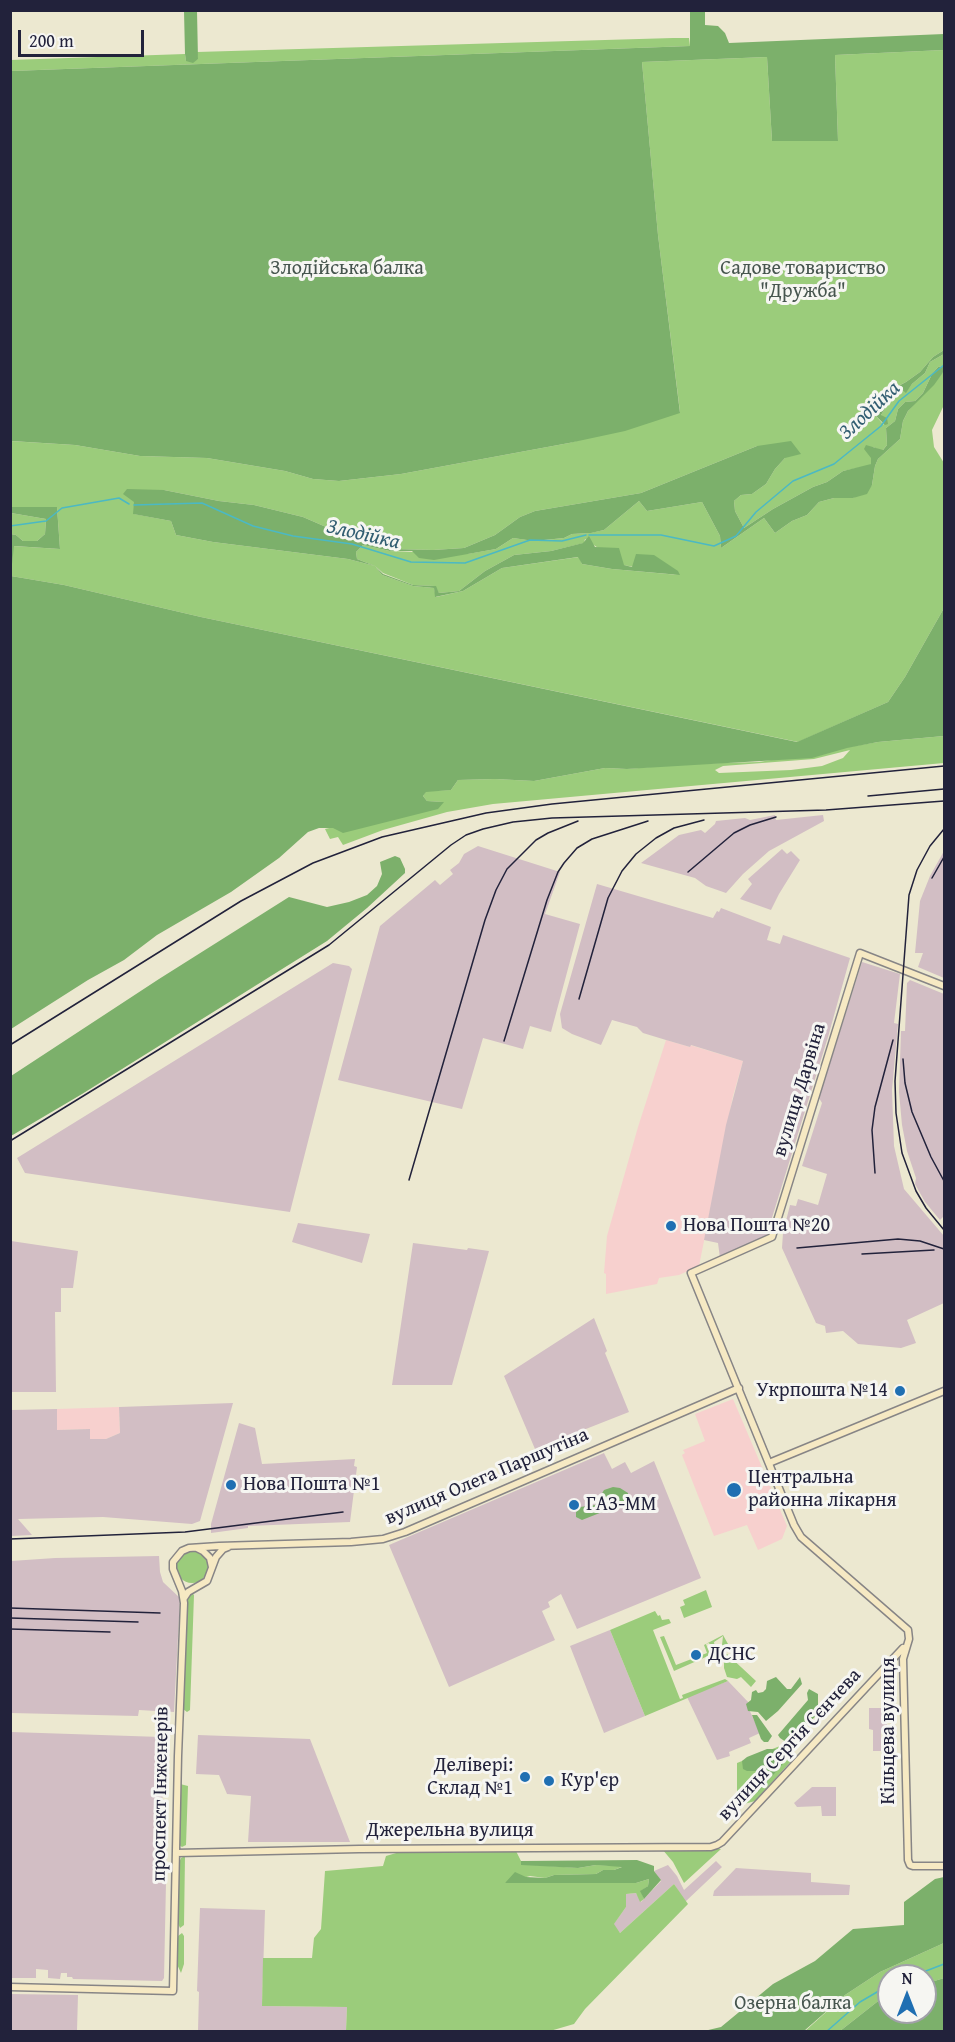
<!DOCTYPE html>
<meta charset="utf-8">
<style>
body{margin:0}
#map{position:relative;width:955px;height:2042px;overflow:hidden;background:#ece8d0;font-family:"Gentium Book Plus",serif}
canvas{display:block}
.frame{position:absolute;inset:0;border:12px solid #22223b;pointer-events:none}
.north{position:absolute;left:877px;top:1964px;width:60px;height:60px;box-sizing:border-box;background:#f6f6f2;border:2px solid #a1a1a9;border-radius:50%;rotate:0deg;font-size:16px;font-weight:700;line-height:24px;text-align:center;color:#22223b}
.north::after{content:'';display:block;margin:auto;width:21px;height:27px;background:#1f6fb2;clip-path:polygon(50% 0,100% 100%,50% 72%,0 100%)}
.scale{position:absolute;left:18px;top:30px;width:126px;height:27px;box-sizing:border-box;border:3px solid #22223b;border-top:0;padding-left:8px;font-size:18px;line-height:21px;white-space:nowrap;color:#22223b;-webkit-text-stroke:4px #f6f6f2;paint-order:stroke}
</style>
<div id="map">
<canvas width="955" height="2042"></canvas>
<div class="frame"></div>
<div class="north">N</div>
<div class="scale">200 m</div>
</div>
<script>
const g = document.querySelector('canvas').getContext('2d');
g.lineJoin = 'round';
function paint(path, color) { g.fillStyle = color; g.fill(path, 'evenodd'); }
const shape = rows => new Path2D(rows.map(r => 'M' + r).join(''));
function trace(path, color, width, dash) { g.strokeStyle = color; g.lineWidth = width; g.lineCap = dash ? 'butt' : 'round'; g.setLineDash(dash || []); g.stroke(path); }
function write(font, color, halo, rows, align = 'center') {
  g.font = font + ' "Gentium Book Plus",serif'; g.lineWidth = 6; g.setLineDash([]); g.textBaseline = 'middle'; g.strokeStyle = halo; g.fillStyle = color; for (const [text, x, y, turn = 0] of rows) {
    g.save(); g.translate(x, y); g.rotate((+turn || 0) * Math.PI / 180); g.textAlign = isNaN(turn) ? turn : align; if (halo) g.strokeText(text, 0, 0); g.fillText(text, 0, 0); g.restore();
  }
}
const built = shape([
 [666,1040,690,1047,690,1045,743,1061,733,1096,699,1266,679,1275,659,1278,657,1284,606,1294,606,1274,604,1273,607,1236,638,1127],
 [733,1399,787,1526,782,1539,758,1550,747,1525,714,1536,682,1455,685,1453,683,1450,705,1441,695,1414],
 [119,1407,120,1433,106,1439,90,1439,89,1429,57,1430,57,1409]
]);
const industrial = shape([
 [775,815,776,820,823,815,824,821,769,851,743,874,726,893,706,886,695,878,641,863,679,835,701,830,705,833,715,824,716,821,745,818,750,820],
 [478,846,560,872,545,914,580,924,551,1032,530,1026,523,1049,483,1038,462,1109,338,1080,380,926,435,880,440,885,453,874,450,870,459,863,464,854],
 [782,849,787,854,791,851,800,860,779,894,771,910,740,899,752,884,748,879],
 [944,851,944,978,918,967,923,953,915,953,920,901,930,876],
 [597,884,713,918,717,911,719,912,721,908,771,927,767,940,780,944,783,935,850,958,828,1037,766,1237,720,1258,718,1243,704,1240,726,1125,743,1061,691,1045,690,1047,666,1040,643,1033,637,1027,612,1020,601,1045,572,1034,562,1028,560,1014],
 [862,962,900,974,894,1023,898,1024,892,1090,894,1146,904,1189,944,1236,944,1303,907,1320,916,1343,901,1348,858,1344,843,1331,826,1333,825,1326,816,1323,782,1248,783,1233,790,1205,796,1206,798,1199,818,1205,827,1174,802,1166,822,1103,819,1098],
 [333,963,349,966,352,969,290,1212,25,1173,17,1158],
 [910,980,944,994,944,1216,940,1220,925,1202,915,1184,916,1178,907,1151,902,1125,899,1092,901,1031,905,1031,907,983],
 [298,1223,370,1234,362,1263,292,1242],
 [11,1241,78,1251,73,1288,61,1288,61,1312,55,1312,56,1392,11,1392],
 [413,1243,467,1250,468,1248,489,1251,452,1385,392,1385],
 [594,1318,607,1351,605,1353,629,1412,535,1449,504,1376],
 [233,1403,200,1521,192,1524,103,1517,18,1519,32,1535,11,1536,11,1410,57,1409,57,1430,90,1429,90,1439,106,1439,120,1433,119,1407],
 [239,1423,255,1428,262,1464,355,1459,354,1466,357,1467,350,1522,248,1526,248,1528,211,1533,211,1524],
 [604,1453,612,1469,625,1462,631,1473,654,1461,701,1578,577,1629,561,1594,548,1602,550,1607,542,1611,555,1640,449,1687,389,1545],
 [159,1556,160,1572,163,1582,180,1598,174,1712,139,1710,138,1716,11,1713,11,1561,55,1558],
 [610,1630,645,1716,604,1733,570,1646],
 [728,1681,750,1704,748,1707,760,1733,749,1738,751,1743,729,1752,730,1756,717,1760,687,1697],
 [869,1708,887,1708,887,1729,881,1730,881,1751,873,1751,873,1730,869,1729],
 [11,1732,161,1737,161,1748,163,1748,162,1830,167,1835,164,1978,162,1981,73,1979,72,1977,67,1977,67,1973,61,1973,60,1979,48,1978,48,1970,36,1969,36,1978,11,1978],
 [198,1735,310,1739,350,1842,248,1842,251,1796,227,1794,219,1775,196,1774],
 [812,1787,836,1787,836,1816,822,1816,821,1806,797,1807,794,1803],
 [716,1861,722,1867,685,1902,674,1884,620,1933,613,1925,626,1907,626,1894,636,1893,641,1902,661,1881,654,1871,668,1865,677,1876,684,1890],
 [736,1868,811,1873,811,1882,850,1885,849,1895,713,1896,714,1891],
 [200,1908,265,1910,262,2006,347,2007,346,2031,198,2031,199,1992,197,1991],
 [11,1994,78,1995,77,2031,11,2031]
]);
const green = shape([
 [673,38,689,38,690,46,11,71,10,60,185,54,186,61,198,59,197,52],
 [944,50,944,350,933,357,920,372,906,382,864,403,884,425,881,415,890,401,888,395,901,387,906,392,912,384,925,373,930,362,944,354,944,366,938,367,932,374,923,393,915,401,905,402,898,409,895,421,886,428,887,445,882,451,873,447,872,464,867,466,843,471,827,482,813,487,773,509,744,528,735,511,734,501,741,495,752,494,766,484,775,469,785,458,757,446,641,493,535,511,520,517,495,535,464,548,433,550,393,549,363,543,303,517,254,505,219,501,164,490,148,490,134,502,134,514,171,521,176,535,213,542,348,559,375,566,382,575,413,586,434,588,436,597,463,591,502,568,579,557,582,564,612,569,679,575,623,565,585,539,584,543,551,551,514,555,485,571,459,591,439,593,435,586,413,585,383,573,375,566,357,559,356,552,363,545,390,551,467,554,496,549,513,538,535,541,564,538,572,534,590,533,604,530,639,501,647,511,702,502,720,536,721,548,764,518,775,533,792,521,807,515,819,502,834,498,853,498,872,485,875,466,878,459,900,439,903,421,908,411,944,371,944,405,932,430,934,447,944,463,944,608,905,677,888,702,798,742,201,617,64,585,11,576,13,546,60,549,57,507,11,507,10,441,75,445,140,456,207,458,285,471,313,479,339,481,401,474,569,443,680,412,658,235,642,62,767,57,772,141,838,141,835,55],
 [11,513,46,519,45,534,37,541,23,541,16,535,11,534],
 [944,736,944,763,493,804,447,812,383,830,343,845,338,837,330,839,325,829,443,802,427,801,423,796,426,791,451,790,458,780,495,779,534,781,605,768,627,769,686,764,759,762,878,742],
 [850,750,843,758,822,766,791,770,719,773,715,770,723,766,814,759],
 '176 1567a16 16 0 1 1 32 0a16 16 0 1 1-32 0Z',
 [706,1590,712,1607,684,1618,680,1607,685,1605,683,1600],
 [192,1593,194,1595,190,1710,187,1712,183,1709,185,1599],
 [655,1611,658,1616,660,1615,662,1620,669,1619,671,1623,653,1630,680,1699,683,1698,682,1695,725,1679,728,1681,645,1716,610,1630],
 [723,1635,728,1644,725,1651,724,1648,721,1649,721,1652,716,1653,722,1645,723,1636,714,1642,715,1648,713,1652,709,1643,706,1644,709,1652,708,1656,674,1671,660,1637,664,1636,676,1665,707,1653,704,1645],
 [727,1654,756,1681,751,1687,741,1677,737,1679,727,1677,724,1668,724,1657],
 [780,1746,793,1759,755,1801,737,1806,737,1763],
 [180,1784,188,1786,186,1845,182,1847,179,1845,178,1839],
 [662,1849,721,1849,684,1883,673,1862],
 [403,1851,429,1853,516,1851,521,1861,521,1864,578,1868,596,1865,624,1866,614,1870,603,1870,596,1874,554,1875,545,1878,530,1876,505,1883,636,1883,649,1879,648,1886,641,1891,644,1899,640,1902,636,1893,626,1894,626,1907,614,1924,620,1933,674,1884,688,1904,585,2009,574,2024,550,2031,346,2031,347,2007,262,2006,263,1958,312,1958,314,1938,321,1929,325,1871,383,1866,386,1856],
 [185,1856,184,1925,180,1928,177,1921,179,1863,181,1858],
 [182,1933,184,1936,184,1964,181,1973,176,1962,178,1936],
 [944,1943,944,1978,925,1984,925,1976,889,1976,889,1995,882,1998,840,2031,804,2032,845,1995,880,1972]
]);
const forest = shape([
 [184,11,197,11,198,59,193,63,186,61,185,54],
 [690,11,705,11,705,25,718,26,725,33,729,43,944,34,944,50,835,55,838,141,772,141,767,57,642,62,658,235,680,413,625,431,569,443,401,474,339,481,313,479,285,471,207,458,140,456,75,445,11,441,11,71,690,46],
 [944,350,944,354,930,362,925,373,912,384,906,393,900,388,888,395,890,401,881,415,887,418,888,424,885,425,864,404,906,382,920,372,933,357],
 [944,366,944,371,934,385,908,411,903,421,900,439,878,459,875,466,872,485,867,494,853,498,834,498,819,502,807,515,792,521,775,533,764,518,721,548,720,536,702,502,647,511,639,501,604,530,591,533,572,534,564,538,534,541,513,538,496,549,434,560,419,558,412,551,390,551,363,545,356,552,357,559,375,566,383,574,413,585,436,586,439,593,459,591,485,571,514,555,551,551,583,543,589,536,595,547,619,548,624,565,632,567,636,554,654,555,678,571,680,575,612,569,582,564,578,557,502,568,463,591,435,597,434,588,413,586,382,575,375,566,348,559,213,542,176,535,171,521,133,514,134,502,123,494,127,489,164,490,219,501,254,505,303,517,363,543,393,549,433,550,464,548,495,535,520,517,535,511,641,493,757,446,791,441,801,454,785,458,775,469,766,484,752,494,741,495,734,501,735,511,744,528,773,509,813,487,827,482,843,471,871,464,871,458,864,449,866,445,883,450,887,445,886,428,895,421,898,409,905,402,915,401,923,393,932,374,938,367],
 [11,507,57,507,60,549,14,546,11,573,11,534,16,535,23,541,37,541,45,534,46,519,11,513],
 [11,576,64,585,201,617,797,742,888,702,905,677,944,608,944,736,878,742,847,748,812,758,627,769,605,768,534,781,495,779,458,780,451,790,426,792,423,796,427,801,444,802,438,809,343,833,333,828,319,828,308,832,279,858,231,892,157,935,124,960,88,980,11,1029],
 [395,856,400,858,405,869,405,873,367,908,327,941,82,1094,11,1136,11,1076,159,979,289,897,327,907,349,902,367,895,377,886,382,874,380,862],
 [613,1487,620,1488,628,1493,628,1499,625,1503,582,1520,576,1517,576,1512,580,1507,595,1505,604,1490],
 [776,1677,787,1689,791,1689,800,1677,802,1684,778,1711,766,1721,758,1712,748,1711,746,1704,751,1700,752,1692,756,1690,758,1693,763,1692,766,1689,767,1681],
 [809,1689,818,1694,818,1714,800,1731,795,1743,789,1744,780,1738,778,1735,808,1700,807,1693],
 [752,1715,757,1715,772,1736,768,1742,764,1742,761,1739],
 [767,1749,784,1749,789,1757,758,1792,758,1771,747,1771,743,1769,742,1761,747,1757],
 [637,1860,654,1866,654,1871,661,1880,644,1899,640,1891,648,1886,649,1879,636,1883,505,1883,515,1872,526,1877,545,1878,554,1875,596,1874,603,1870,614,1870,622,1867,596,1865,578,1868,521,1865,521,1861],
 [944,1877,944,1943,880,1972,845,1995,804,2031,704,2031,721,2027,773,1984,815,1961,853,1929,904,1925,904,1902,935,1879],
 [944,1978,944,2031,840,2031,882,1998,889,1995,889,2012,925,2012,925,1984]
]);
const stream = shape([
 [134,505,202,503,253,526,293,536,352,544,411,562,465,563,530,540,562,541,586,535],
 [10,526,46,521,62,508,119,498,129,504],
 [589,535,661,535,714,546,736,536,756,512,793,481,834,464,881,426,899,401,944,365],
 [913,1976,944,1964],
 [826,2032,860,2002,889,1985]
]);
const secondary = shape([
 [944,986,860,953,772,1237,691,1273,794,1525,801,1537,908,1630,909,1639,903,1659,908,1860,910,1865,913,1866,944,1866],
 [769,1463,944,1391],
 [197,1548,203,1551,210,1558,212,1567],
 [184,1598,188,1592,207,1581,216,1557,223,1549,228,1547],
 [176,1853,359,1849,711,1847,717,1845,722,1842,903,1648],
 [10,1987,173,1991,178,1756,184,1603,182,1591,173,1569,173,1562,182,1551,189,1548,219,1546,351,1542,383,1539,405,1532,739,1388]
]);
const rail = shape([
 [868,796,944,789],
 [944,829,930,846,917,870,909,895,895,1081,896,1113,902,1153,916,1191,926,1208,944,1230],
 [688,872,734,833,750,825,776,817],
 [932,878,944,857],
 [579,999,608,898,622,871,636,854,656,838,674,828,704,820],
 [504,1041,547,900,558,872,564,863,577,848,592,839,648,821],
 [10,1045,241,901,313,863,382,837,486,813,552,804,944,766],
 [903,1059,905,1083,912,1112,931,1157,944,1181],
 [10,1141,329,945,451,845,466,835,483,829,513,822,552,818,826,810,944,801],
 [875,1173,872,1130,875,1107,893,1040],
 [409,1180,485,920,496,890,507,869,536,840,548,833,578,821],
 [797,1248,898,1239,920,1241,944,1249],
 [862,1254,934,1250],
 [10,1539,185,1532,343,1512],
 [10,1608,160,1613],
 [10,1618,138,1622],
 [10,1629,110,1632]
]);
const markers = [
 [671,1226,6,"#1f6fb2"],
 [900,1391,6,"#1f6fb2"],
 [231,1485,6,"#1f6fb2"],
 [734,1490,8,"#1f6fb2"],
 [574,1505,6,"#1f6fb2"],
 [696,1655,6,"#1f6fb2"],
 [525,1777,6,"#1f6fb2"],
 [549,1781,6,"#1f6fb2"]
];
const parkNames = [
 ["Злодійська балка",347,269],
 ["Садове товариство",803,269],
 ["\"Дружба\"",803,292],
 ["Озерна балка",793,2004]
];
const streetNames = [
 ["вулиця Дарвіна",800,1090,-73],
 ["вулиця Олега Паршутіна",487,1477,-23],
 ["Кільцева вулиця",889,1731,-90],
 ["вулиця Сергія Сєнчева",790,1745,-47],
 ["проспект Інженерів",161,1794,-89],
 ["Джерельна вулиця",450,1831]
];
const poiNames = [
 ["Нова Пошта №20",683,1226],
 ["Укрпошта №14",888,1391,"right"],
 ["Центральна",748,1478],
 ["районна лікарня",748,1501],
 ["Нова Пошта №1",243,1485],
 ["ГАЗ-ММ",586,1505],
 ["ДСНС",708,1655],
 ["Делівері:",513,1766,"right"],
 ["Склад №1",513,1789,"right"],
 ["Кур'єр",561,1781]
];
const waterNames = [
 ["Злодійка",870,411,-43],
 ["Злодійка",363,535,13]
];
paint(built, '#f7d0ce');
paint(industrial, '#d2bec4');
paint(green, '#9bcc7b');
paint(forest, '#7cb06b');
trace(stream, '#4bb9c4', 1.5);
trace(secondary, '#878586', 9);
trace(secondary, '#f6e9c3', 6);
trace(rail, '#22223b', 1.5);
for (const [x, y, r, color] of markers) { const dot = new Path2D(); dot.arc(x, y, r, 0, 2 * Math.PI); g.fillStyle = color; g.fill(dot); trace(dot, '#f6f6f2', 2); }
write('20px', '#46554e', '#f6f6f2', parkNames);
write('20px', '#22223b', '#f6f6f2', streetNames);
write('20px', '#22223b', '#f6f6f2', poiNames, 'left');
write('italic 21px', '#325e72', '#f6f6f2', waterNames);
</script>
